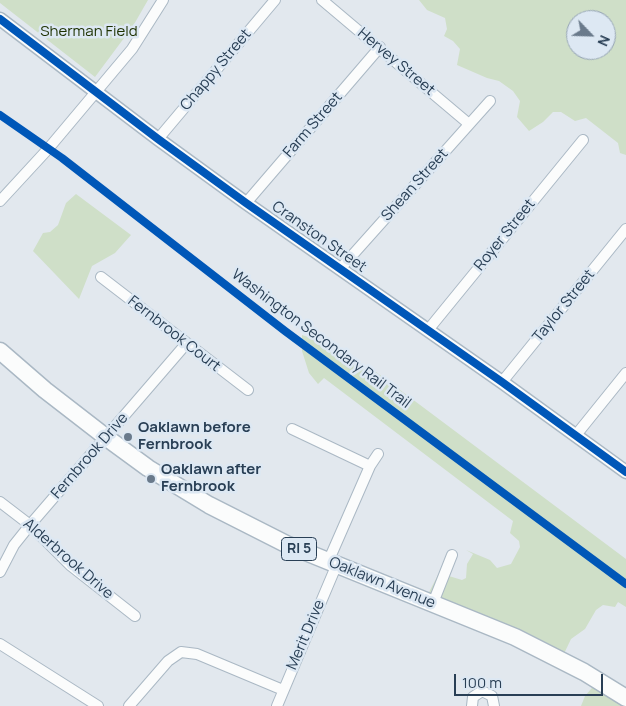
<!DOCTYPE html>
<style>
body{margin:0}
#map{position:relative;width:626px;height:706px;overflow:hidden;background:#e2e8ee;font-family:Manrope,sans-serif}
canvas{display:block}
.north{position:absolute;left:566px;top:10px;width:50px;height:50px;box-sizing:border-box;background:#dde8f3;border:1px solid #95a4b4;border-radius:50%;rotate:114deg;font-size:14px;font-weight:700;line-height:20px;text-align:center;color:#293f55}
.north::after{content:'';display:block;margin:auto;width:18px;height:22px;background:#6a7a8b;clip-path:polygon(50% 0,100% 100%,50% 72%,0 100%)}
.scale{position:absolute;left:454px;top:674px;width:149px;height:22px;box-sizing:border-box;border:2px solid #293f55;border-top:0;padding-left:6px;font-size:15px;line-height:18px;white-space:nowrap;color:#293f55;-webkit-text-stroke:4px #dde8f3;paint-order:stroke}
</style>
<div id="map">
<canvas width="626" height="706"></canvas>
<div class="north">N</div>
<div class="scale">100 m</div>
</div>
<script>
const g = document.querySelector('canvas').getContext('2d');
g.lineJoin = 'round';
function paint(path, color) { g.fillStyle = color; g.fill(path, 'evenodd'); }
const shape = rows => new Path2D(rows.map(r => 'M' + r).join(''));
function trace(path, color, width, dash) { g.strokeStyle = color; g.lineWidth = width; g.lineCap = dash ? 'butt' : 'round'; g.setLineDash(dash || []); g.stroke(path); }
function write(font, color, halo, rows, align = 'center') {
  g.font = font + ' Manrope,sans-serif'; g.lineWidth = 5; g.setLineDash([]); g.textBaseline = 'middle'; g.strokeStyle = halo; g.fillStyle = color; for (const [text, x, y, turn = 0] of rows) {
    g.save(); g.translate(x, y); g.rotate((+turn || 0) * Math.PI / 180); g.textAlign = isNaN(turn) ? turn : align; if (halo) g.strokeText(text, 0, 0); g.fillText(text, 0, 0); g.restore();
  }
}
const green = shape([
 [0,0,148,0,133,26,95,77,0,3],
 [419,0,626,0,626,155,620,153,618,143,586,118,575,121,561,112,553,112,543,122,529,131,517,117,520,101,513,91,499,81,487,78,457,65,460,49,453,41,444,36,447,29,445,18,427,10],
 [576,20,606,20,606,50,576,50],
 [76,194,131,235,115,253,92,266,79,299,33,251,43,233,50,232,58,225,66,203],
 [302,335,314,339,372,369,626,559,626,607,618,602,615,607,603,605,596,610,585,629,571,639,561,660,425,600,439,573,462,580,466,578,467,564,473,554,466,550,490,560,497,568,511,564,520,547,519,541,510,533,513,521,324,378,318,384,309,373,302,351],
 [597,682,626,706,581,706,585,696]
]);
const minor = shape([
 [322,0,469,124],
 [158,139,275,0],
 [0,201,48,149,132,49,163,0],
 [246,203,380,47],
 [340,269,490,101],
 [101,277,248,390],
 [428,330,583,140],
 [502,382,626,229],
 [292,429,370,466],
 [576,435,626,373],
 [0,502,30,525,70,565,135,616],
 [328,562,370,466,378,454],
 [0,572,14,545,30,525,186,344],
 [433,603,452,555],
 [0,644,98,706],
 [129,706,168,661,181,652,197,654,283,690],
 [277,706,337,564],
 [472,706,473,697,482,691,492,696,494,706]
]);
const tertiary = shape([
 [0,19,158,139,246,203,502,382,626,472]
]);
const primary = shape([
 [0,351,45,390,107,438,148,468,209,505,286,544,515,637,584,672,626,698]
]);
const cycleway = shape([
 [0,19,158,139,246,203,502,382,626,472],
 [0,115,62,158,285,331,626,584]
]);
const markers = [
 [128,437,5,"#6a7a8b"],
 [151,479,5,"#6a7a8b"]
];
const shields = [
 [299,549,35]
];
const shieldNames = [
 ["RI 5",299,549]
];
const parkNames = [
 ["Sherman Field",89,32]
];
const streetNames = [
 ["Hervey Street",396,62,40],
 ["Chappy Street",216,70,-50],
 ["Farm Street",313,125,-49],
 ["Shean Street",415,185,-48],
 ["Royer Street",505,235,-51],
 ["Cranston Street",319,237,35],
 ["Taylor Street",564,306,-51],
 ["Fernbrook Court",174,334,38],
 ["Washington Secondary Rail Trail",321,339,37],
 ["Fernbrook Drive",90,456,-49],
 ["Alderbrook Drive",68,559,41],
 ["Oaklawn Avenue",382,583,22],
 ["Merit Drive",306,635,-67]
];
const poiNames = [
 ["Oaklawn before",138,428],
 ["Fernbrook",138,445],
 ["Oaklawn after",161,470],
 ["Fernbrook",161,487]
];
paint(green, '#cfdfc8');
trace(minor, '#aab8c4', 12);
trace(tertiary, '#aab8c4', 15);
trace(primary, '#aab8c4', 19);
trace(minor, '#fbfcfc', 10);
trace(tertiary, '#fbfcfc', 12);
trace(primary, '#fbfcfc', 16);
trace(cycleway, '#0057b8', 8);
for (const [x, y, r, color] of markers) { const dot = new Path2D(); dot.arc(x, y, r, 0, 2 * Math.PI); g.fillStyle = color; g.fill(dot); trace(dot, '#dde8f3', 2); }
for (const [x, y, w] of shields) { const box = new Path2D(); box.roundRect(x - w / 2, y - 11.5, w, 23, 4); g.fillStyle = '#dde8f3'; g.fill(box); trace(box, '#293f55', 1); }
write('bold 14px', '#293f55', null, shieldNames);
write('15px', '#1d3100', '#dde8f3', parkNames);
write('15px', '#293f55', '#dde8f3', streetNames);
write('bold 15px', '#293f55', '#dde8f3', poiNames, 'left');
</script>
